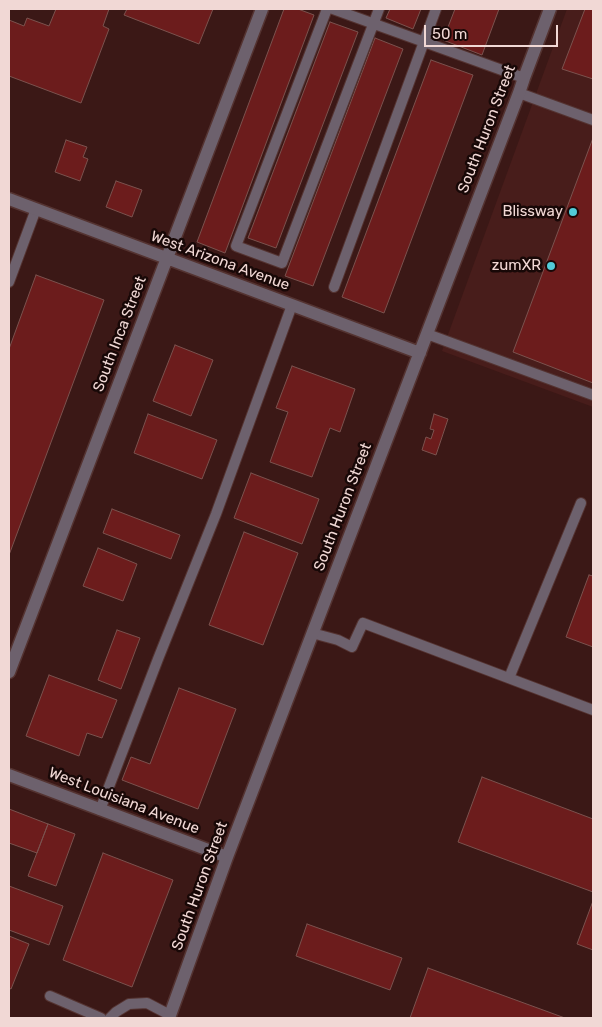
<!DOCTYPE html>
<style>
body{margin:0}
#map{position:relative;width:602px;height:1027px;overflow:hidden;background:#3b1816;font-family:Rubik,sans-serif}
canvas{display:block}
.frame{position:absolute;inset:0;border:10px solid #f1d8d5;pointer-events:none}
.scale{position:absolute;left:424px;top:25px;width:134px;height:22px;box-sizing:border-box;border:2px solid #f1d8d5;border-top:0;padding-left:6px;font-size:15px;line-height:18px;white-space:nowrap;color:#f1d8d5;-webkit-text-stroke:4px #180807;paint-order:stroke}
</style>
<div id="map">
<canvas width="602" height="1027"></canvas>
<div class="frame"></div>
<div class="scale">50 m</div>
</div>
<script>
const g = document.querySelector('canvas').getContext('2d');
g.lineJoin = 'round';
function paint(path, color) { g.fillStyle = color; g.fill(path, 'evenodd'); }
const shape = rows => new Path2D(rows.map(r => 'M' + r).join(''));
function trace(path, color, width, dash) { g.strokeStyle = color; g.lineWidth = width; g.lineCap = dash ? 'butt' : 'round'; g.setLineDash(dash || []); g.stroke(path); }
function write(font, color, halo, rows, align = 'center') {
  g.font = font + ' Rubik,sans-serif'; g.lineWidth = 5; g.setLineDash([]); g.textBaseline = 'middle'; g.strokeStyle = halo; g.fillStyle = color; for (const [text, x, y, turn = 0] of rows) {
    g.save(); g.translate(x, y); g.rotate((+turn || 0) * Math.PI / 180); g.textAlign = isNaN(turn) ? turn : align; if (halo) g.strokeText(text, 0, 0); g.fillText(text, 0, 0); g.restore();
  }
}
const built = shape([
 [567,9,593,9,593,407,442,351]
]);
const building = shape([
 [56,9,109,9,103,26,109,29,81,103,9,76,9,20,24,26,27,18,49,26,56,9],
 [127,9,213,9,199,44,124,15,127,9],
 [284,9,298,9,314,15,225,253,197,242,284,9],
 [390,9,421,9,413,29,386,18,390,9],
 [455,9,499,9,482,55,443,40,455,9],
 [585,9,593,9,593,79,562,69,585,9],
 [330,22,358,32,276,248,248,238,330,22],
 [375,38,403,49,313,286,285,276,375,38],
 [431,60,473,75,384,313,342,297,431,60],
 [593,138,593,383,513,352,593,138],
 [66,140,87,147,83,157,88,159,80,181,55,172,66,140],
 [116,181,142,190,132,217,106,207,116,181],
 [36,275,104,300,9,555,9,349,36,275],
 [175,345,213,360,191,416,153,401,175,345],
 [292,366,355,389,340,432,330,428,312,477,270,462,288,412,276,408,292,366],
 [148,414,217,440,202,479,134,453,148,414],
 [434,414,448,419,436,455,422,450,426,437,431,439,434,430,430,429,434,414],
 [251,473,319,499,302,544,234,518,251,473],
 [112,509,180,535,171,559,103,533,112,509],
 [244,532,298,553,263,645,209,625,244,532],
 [98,548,137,564,123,601,83,586,98,548],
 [589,575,593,576,593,647,566,637,589,575],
 [117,630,140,638,121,689,98,680,117,630],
 [49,675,117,700,102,738,87,733,79,756,26,736,49,675],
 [179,688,236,709,198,809,122,780,131,757,150,764,179,688],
 [482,777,593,819,593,892,458,842,482,777],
 [9,809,48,824,37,853,9,843,9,809],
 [48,824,75,834,56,886,28,876,48,824],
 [103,853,173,880,132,987,63,960,103,853],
 [9,886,63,906,49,945,9,930,9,886],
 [593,901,593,950,577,944,593,901],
 [307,924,402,958,390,990,296,956,307,924],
 [9,936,29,944,11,989,9,988,9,936],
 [428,968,565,1018,410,1018,428,968]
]);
const lane = shape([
 [327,9,236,246,282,263,379,9],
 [333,9,524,78],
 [519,93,593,120],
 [9,282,36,209],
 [334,287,436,9],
 [427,334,593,395],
 [312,633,338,640,352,647,363,623,593,710],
 [509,678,581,503],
 [100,810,158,659,216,514,292,305],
 [50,996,101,1018],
 [110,1018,116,1012,129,1004,147,1003,170,1015]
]);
const street = shape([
 [9,199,420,353],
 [9,672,262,9],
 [9,775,227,857],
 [169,1018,227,857,519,93,524,78,550,9]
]);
const markers = [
 [573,212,5,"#52cbd8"],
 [551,266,5,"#52cbd8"]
];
const streetNames = [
 ["South Huron Street",487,129,-69],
 ["West Arizona Avenue",220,261,20],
 ["South Inca Street",120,334,-69],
 ["South Huron Street",343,507,-69],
 ["West Louisiana Avenue",124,801,21],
 ["South Huron Street",200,886,-70]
];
const poiNames = [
 ["Blissway",563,212],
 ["zumXR",541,266]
];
paint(built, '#481d1b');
paint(building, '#6c1c1c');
trace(building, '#7b524e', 1);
trace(lane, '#543331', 12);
trace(street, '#543331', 15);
trace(lane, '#6d616d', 10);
trace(street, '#6d616d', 12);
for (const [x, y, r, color] of markers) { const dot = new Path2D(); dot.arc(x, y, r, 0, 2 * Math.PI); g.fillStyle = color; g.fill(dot); trace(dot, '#180807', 2); }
write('15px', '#f1d8d5', '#180807', streetNames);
write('15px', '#f1d8d5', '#180807', poiNames, 'right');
</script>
